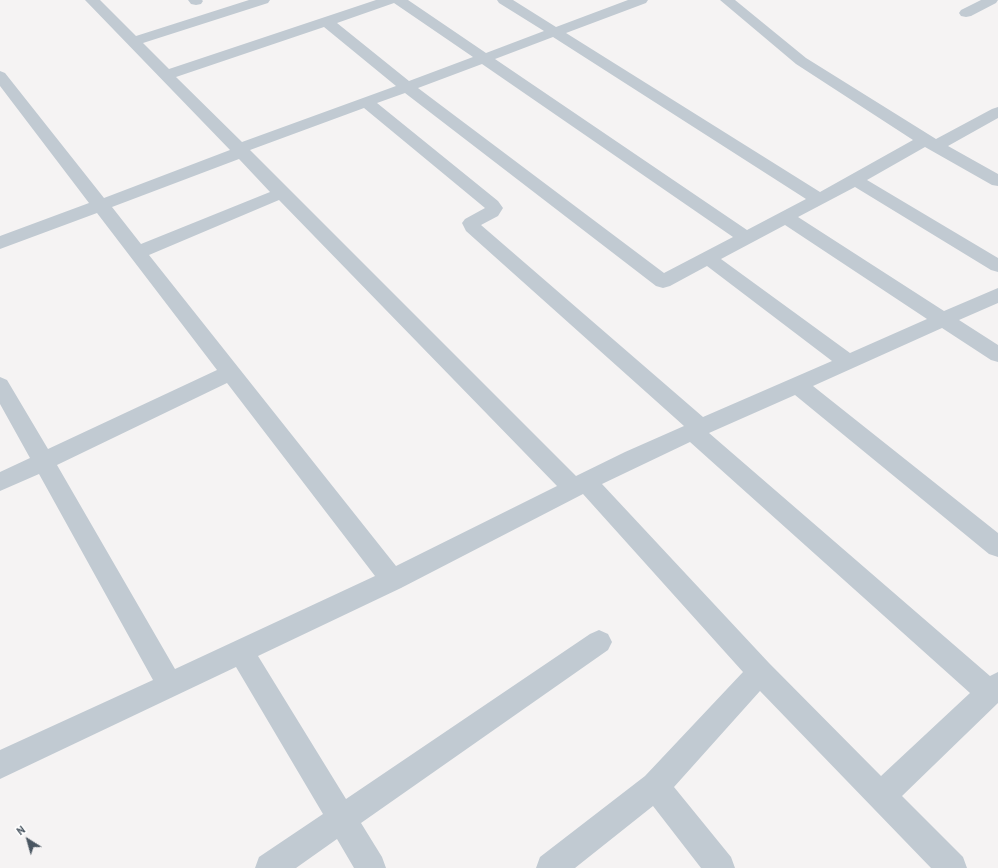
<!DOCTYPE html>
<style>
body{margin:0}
#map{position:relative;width:998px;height:868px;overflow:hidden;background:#f5f3f3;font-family:"PT Sans",sans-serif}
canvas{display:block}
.north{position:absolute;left:8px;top:820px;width:40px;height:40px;-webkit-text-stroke:3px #fff;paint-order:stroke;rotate:323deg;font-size:11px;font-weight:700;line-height:16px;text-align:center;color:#4a5661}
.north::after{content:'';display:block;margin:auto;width:14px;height:18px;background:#4a5661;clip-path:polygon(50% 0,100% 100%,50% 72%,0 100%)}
</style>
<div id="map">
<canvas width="998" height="868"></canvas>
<div class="north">N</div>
</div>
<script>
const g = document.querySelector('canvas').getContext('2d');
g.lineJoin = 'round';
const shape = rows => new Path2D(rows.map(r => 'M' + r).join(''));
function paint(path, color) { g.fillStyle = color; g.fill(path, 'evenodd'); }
const minor = shape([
 [85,0,100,0,136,36,249,0,270,0,268,3,143,43,169,69,376,0,408,0,486,53,544,31,499,3,497,0,513,0,556,27,628,0,648,0,646,3,566,33,820,192,913,140,796,64,720,0,735,0,806,58,936,139,992,109,998,107,998,118,948,146,998,174,998,186,992,185,925,147,867,180,998,258,998,272,991,270,855,187,798,217,944,311,998,288,998,303,959,320,998,345,998,362,991,360,942,328,813,386,998,533,998,557,989,554,795,395,709,433,990,676,998,672,998,703,902,796,963,857,967,868,931,868,760,691,674,787,731,857,735,868,701,868,653,806,575,868,536,868,540,857,645,776,743,672,583,494,401,588,258,656,346,799,590,634,599,630,608,634,612,642,608,650,361,823,382,857,386,868,354,868,337,839,296,868,255,868,259,857,323,814,236,667,0,779,0,750,153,680,39,474,0,491,0,472,30,458,0,404,0,377,7,380,48,449,217,370,97,213,0,249,0,236,89,203,0,86,0,71,5,73,104,198,230,150,85,0],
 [394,3,473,57,409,81,337,23,394,3],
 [324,27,396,86,242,142,176,77,324,27],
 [553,37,806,199,747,230,495,59,553,37],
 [482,64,733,237,664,273,418,88,482,64],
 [405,93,656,286,663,288,670,286,707,266,832,361,703,417,481,225,498,216,503,208,498,201,377,103,405,93],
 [364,108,485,208,465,219,462,223,466,231,684,426,625,452,576,476,250,150,364,108],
 [239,159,270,192,141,244,112,207,239,159],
 [279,200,557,486,396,566,149,255,279,200],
 [785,225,927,319,850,353,721,259,785,225],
 [227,383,375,576,175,669,57,465,227,383],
 [690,442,970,693,881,776,769,663,602,484,690,442],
 [188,0,202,0,203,1,201,4,196,5,191,4,188,0],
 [981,0,998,0,996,3,971,16,966,17,961,16,959,13,961,10,981,0]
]);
paint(minor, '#c1cad2');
</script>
